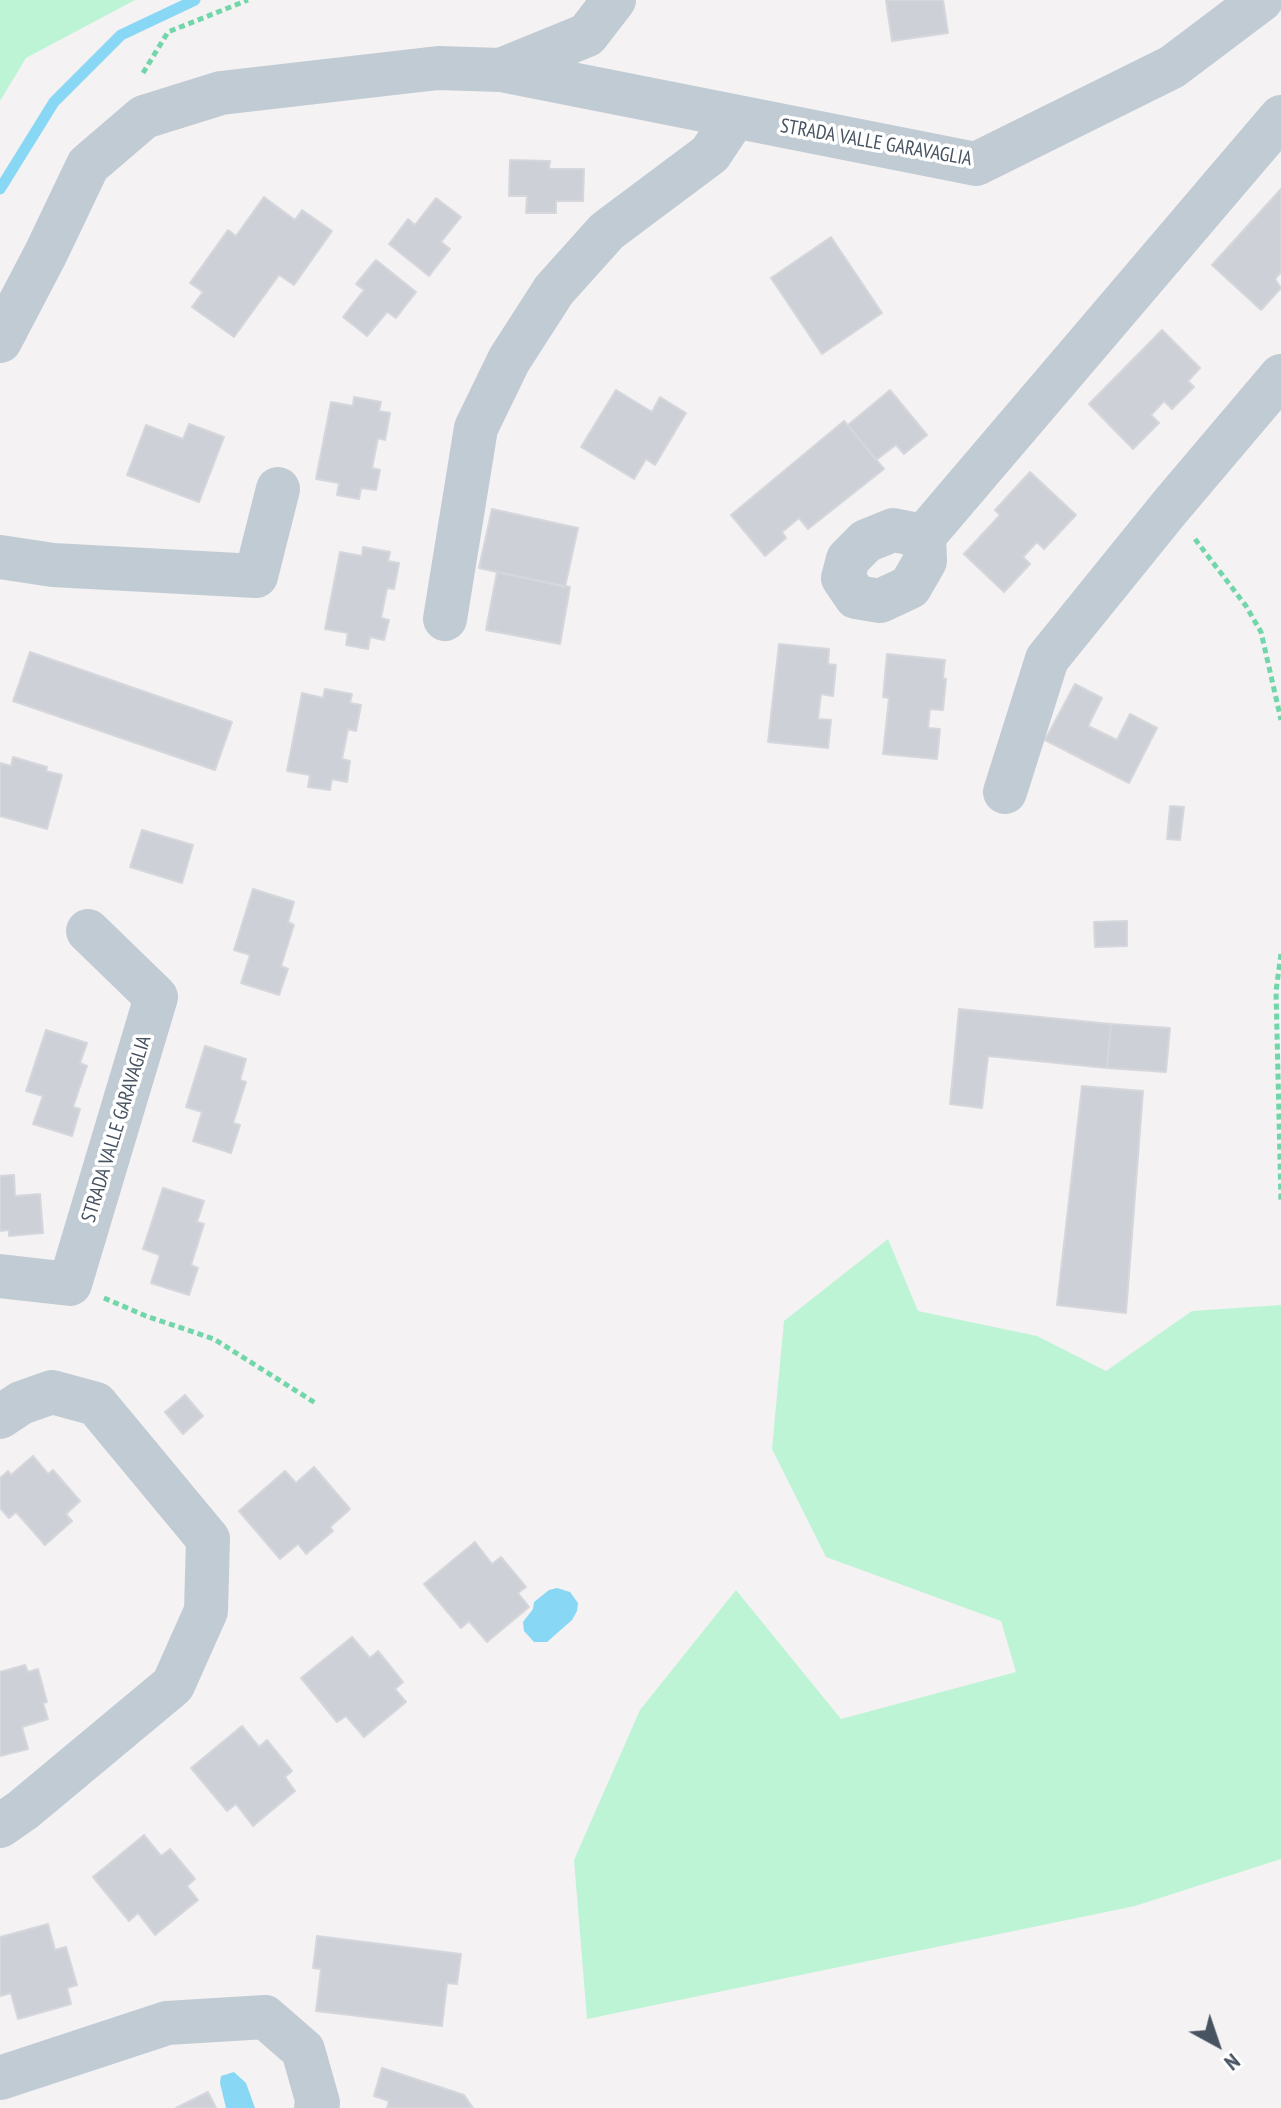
<!DOCTYPE html>
<style>
body{margin:0}
#map{position:relative;width:1281px;height:2108px;overflow:hidden;background:#f4f2f2;font-family:"PT Sans Narrow",sans-serif}
canvas{display:block}
.north{position:absolute;left:1177px;top:2004px;width:80px;height:80px;-webkit-text-stroke:6px #fff;paint-order:stroke;rotate:140deg;font-size:22px;font-weight:700;line-height:32px;text-align:center;color:#475361}
.north::after{content:'';display:block;margin:auto;width:28px;height:36px;background:#475361;clip-path:polygon(50% 0,100% 100%,50% 72%,0 100%)}
</style>
<div id="map">
<canvas width="1281" height="2108"></canvas>
<div class="north">N</div>
</div>
<script>
const g = document.querySelector('canvas').getContext('2d');
g.lineJoin = 'round';
function paint(path, color) { g.fillStyle = color; g.fill(path, 'evenodd'); }
const shape = rows => new Path2D(rows.map(r => 'M' + r).join(''));
function trace(path, color, width, dash) { g.strokeStyle = color; g.lineWidth = width; g.lineCap = dash ? 'butt' : 'round'; g.setLineDash(dash || []); g.stroke(path); }
function write(font, color, halo, rows, align = 'center') {
  g.font = font + ' "PT Sans Narrow",sans-serif'; g.lineWidth = 7; g.setLineDash([]); g.textBaseline = 'middle'; g.strokeStyle = halo; g.fillStyle = color; for (const [text, x, y, turn = 0] of rows) {
    g.save(); g.translate(x, y); g.rotate((+turn || 0) * Math.PI / 180); g.textAlign = isNaN(turn) ? turn : align; if (halo) g.strokeText(text, 0, 0); g.fillText(text, 0, 0); g.restore();
  }
}
const green = shape([
 [0,0,135,0,26,58,0,101],
 [888,1239,918,1311,1037,1336,1106,1371,1192,1311,1281,1305,1281,1859,1135,1906,587,2019,574,1860,640,1710,736,1590,841,1719,1016,1672,1001,1621,826,1557,772,1449,784,1321]
]);
const water = shape([
 [557,1588,570,1592,578,1603,577,1611,572,1620,547,1642,534,1642,524,1631,523,1622,533,1609,534,1602,549,1590],
 [234,2072,246,2083,255,2108,226,2108,220,2083,221,2076]
]);
const stream = shape([
 [0,189,54,102,121,35,195,0]
]);
const building = shape([
 [886,0,943,0,948,33,892,41,886,0],
 [510,160,550,161,549,169,584,169,583,201,556,201,556,213,526,213,527,196,509,196,510,160],
 [1281,189,1281,272,1275,279,1281,288,1261,310,1212,265,1281,189],
 [264,197,295,220,302,210,332,231,294,285,279,275,234,337,192,307,203,292,190,283,228,230,236,236,264,197],
 [436,198,461,217,441,242,450,249,429,276,389,244,408,219,415,225,436,198],
 [831,237,882,313,822,354,771,278,831,237],
 [376,260,416,292,396,318,387,312,367,336,343,317,364,290,356,284,376,260],
 [1162,330,1200,368,1188,381,1194,387,1172,409,1164,401,1151,415,1159,423,1133,449,1089,404,1162,330],
 [616,390,652,412,660,397,686,413,655,465,646,459,634,479,581,447,616,390],
 [890,390,927,435,904,454,896,445,876,460,848,425,890,390],
 [354,397,381,402,379,411,390,413,385,440,378,438,372,468,380,470,376,490,361,488,359,499,337,495,339,483,316,479,331,402,353,406,354,397],
 [844,421,884,469,808,529,799,518,782,532,786,538,765,556,731,515,844,421],
 [189,424,224,437,199,502,127,475,146,425,183,439,189,424],
 [1030,472,1076,515,1044,549,1037,542,1023,557,1030,564,1004,592,964,554,1000,515,995,510,1030,472],
 [492,509,578,528,565,587,479,568,492,509],
 [363,547,390,552,388,561,399,563,394,589,387,588,381,618,389,620,384,640,370,637,368,649,346,645,348,633,325,629,340,552,362,556,363,547],
 [497,572,570,587,560,644,486,630,497,572],
 [779,644,829,649,828,664,836,665,833,696,821,694,818,719,831,720,828,748,768,742,779,644],
 [30,652,232,722,215,770,13,701,30,652],
 [887,654,945,660,943,678,946,679,943,710,930,709,928,728,940,729,937,759,883,754,889,698,883,697,887,654],
 [1075,684,1102,698,1088,726,1117,740,1130,714,1157,728,1129,783,1045,740,1075,684],
 [325,689,352,694,350,703,361,705,356,731,348,729,342,759,350,761,347,782,332,779,330,790,308,787,310,775,287,771,302,693,323,698,325,689],
 [13,757,47,767,46,771,62,775,47,829,0,816,0,763,11,766,13,757],
 [1170,806,1184,807,1180,840,1167,839,1170,806],
 [142,830,193,845,182,883,130,867,142,830],
 [253,889,294,902,288,922,294,925,281,966,288,969,279,995,241,983,250,955,234,950,253,889],
 [1127,921,1127,946,1095,947,1094,922,1127,921],
 [959,1009,1111,1024,1107,1068,988,1056,982,1108,950,1104,959,1009],
 [1111,1024,1170,1028,1166,1072,1107,1068,1111,1024],
 [46,1030,87,1043,80,1063,87,1066,73,1107,80,1109,72,1136,33,1124,43,1096,26,1091,46,1030],
 [205,1046,246,1059,240,1080,246,1082,233,1123,240,1125,231,1153,193,1141,202,1112,186,1107,205,1046],
 [1082,1086,1143,1091,1126,1313,1057,1305,1082,1086],
 [14,1175,15,1196,40,1194,43,1233,9,1236,9,1230,0,1231,0,1176,14,1175],
 [163,1188,204,1201,197,1222,204,1224,191,1265,198,1268,189,1295,151,1283,160,1255,143,1249,163,1188],
 [185,1395,203,1416,183,1434,165,1412,185,1395],
 [33,1456,48,1474,53,1470,80,1501,66,1514,72,1521,45,1545,16,1512,9,1518,0,1508,0,1478,8,1471,11,1475,33,1456],
 [314,1467,350,1509,330,1527,333,1531,306,1554,298,1544,280,1559,239,1511,285,1471,296,1483,314,1467],
 [475,1542,492,1564,501,1557,526,1587,518,1593,529,1607,487,1642,469,1621,461,1628,424,1584,475,1542],
 [352,1637,370,1658,378,1651,403,1682,395,1689,406,1702,364,1737,346,1716,337,1722,301,1678,352,1637],
 [25,1665,28,1672,38,1669,47,1702,43,1703,48,1719,22,1727,28,1749,0,1756,0,1672,25,1665],
 [242,1726,259,1747,267,1740,292,1771,285,1777,295,1791,253,1826,236,1804,227,1811,191,1768,242,1726],
 [144,1835,161,1856,170,1849,195,1879,187,1886,198,1900,155,1935,138,1913,129,1921,93,1877,144,1835],
 [48,1924,55,1950,66,1947,77,1985,67,1988,71,2004,18,2019,11,1993,0,1996,0,1937,48,1924],
 [317,1936,461,1954,457,1984,447,1983,442,2026,316,2011,321,1969,313,1968,317,1936],
 [382,2068,464,2095,473,2108,387,2108,389,2101,374,2096,382,2068],
 [208,2092,216,2108,176,2108,208,2092]
]);
const path = shape([
 [143,73,168,32,248,0],
 [1195,539,1246,606,1261,632,1281,720],
 [1281,954,1276,991,1281,1202],
 [104,1298,146,1316,214,1339,317,1404]
]);
const minor = shape([
 [501,70,587,35,614,0],
 [0,341,46,253,88,165,144,117,221,93,438,68,501,70,976,164,1172,67,1261,0],
 [924,536,893,530,866,541,848,559,843,578,856,597,880,601,910,587,925,561,924,536,1281,117],
 [0,557,53,565,256,576,278,489],
 [445,619,476,428,509,360,554,290,607,231,710,154,734,118],
 [1005,792,1047,659,1170,507,1281,376],
 [0,1276,70,1284,156,997,88,931],
 [0,1417,21,1403,52,1392,96,1404,208,1539,206,1611,173,1685,23,1810,0,1826],
 [0,2078,167,2023,265,2017,303,2050,318,2103,316,2108]
]);
const streetNames = [
 ["STRADA VALLE GARAVAGLIA",876,143,10],
 ["STRADA VALLE GARAVAGLIA",117,1129,-73]
];
paint(green, '#bef4d6');
paint(water, '#87d7f5');
trace(stream, '#87d7f5', 11);
paint(building, '#cdd0d6');
trace(building, '#d5d7dd', 2);
trace(path, '#72d6ab', 5, [6, 4]);
trace(minor, '#c1cbd4', 44);
write('20px', '#475361', '#fff', streetNames);
</script>
